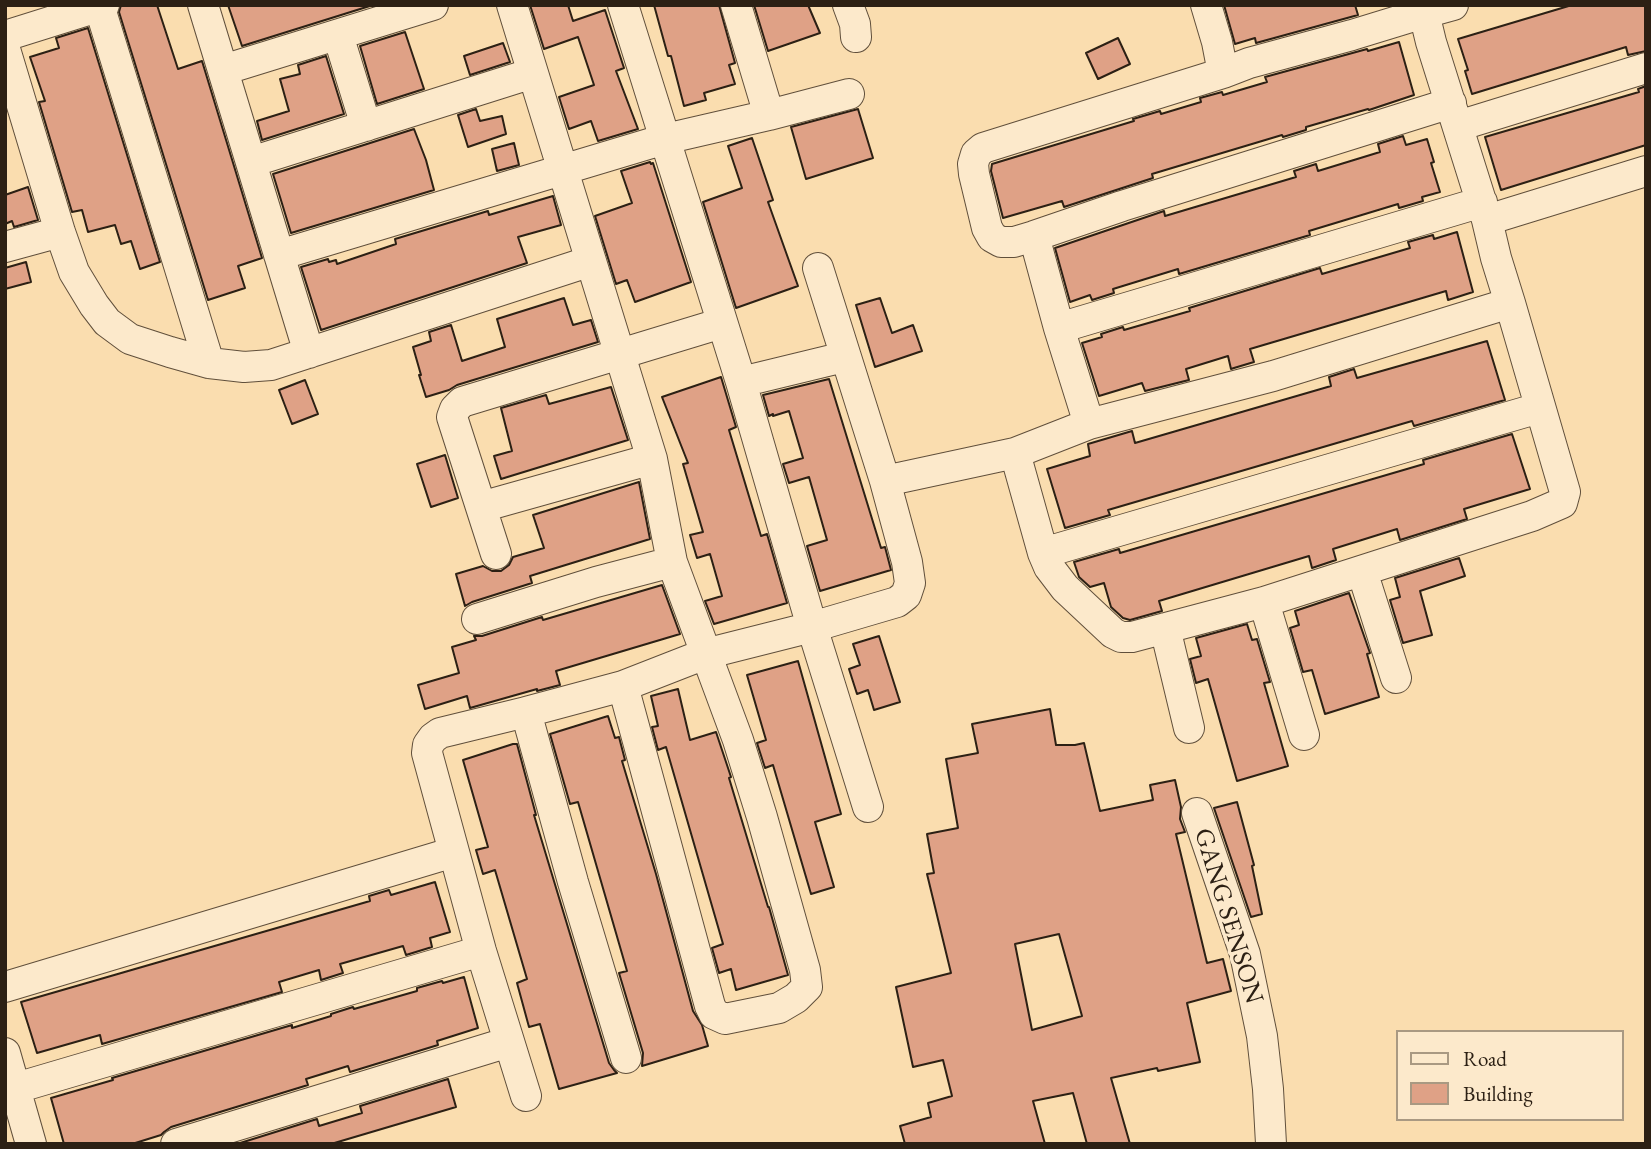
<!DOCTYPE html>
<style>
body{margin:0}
#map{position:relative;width:1651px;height:1149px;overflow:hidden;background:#faddaf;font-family:"EB Garamond",serif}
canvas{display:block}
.frame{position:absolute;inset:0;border:7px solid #2c2014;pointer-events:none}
.legend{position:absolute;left:1396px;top:1030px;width:228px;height:91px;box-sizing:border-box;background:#fce9cb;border:2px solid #a99982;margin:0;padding:9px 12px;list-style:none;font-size:21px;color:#2c2014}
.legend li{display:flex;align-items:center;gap:14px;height:35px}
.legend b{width:35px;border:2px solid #a99982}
</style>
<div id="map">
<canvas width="1651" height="1149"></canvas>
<div class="frame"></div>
<ul class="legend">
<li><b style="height:9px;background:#fce9cb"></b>Road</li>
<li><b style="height:19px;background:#dfa186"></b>Building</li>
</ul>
</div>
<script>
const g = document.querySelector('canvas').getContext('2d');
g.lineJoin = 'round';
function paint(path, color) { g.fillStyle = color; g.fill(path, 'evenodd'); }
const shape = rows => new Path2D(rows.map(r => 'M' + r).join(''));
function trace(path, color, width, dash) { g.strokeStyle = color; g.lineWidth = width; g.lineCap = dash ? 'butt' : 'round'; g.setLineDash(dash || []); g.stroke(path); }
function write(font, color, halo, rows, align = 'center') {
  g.font = font + ' "EB Garamond",serif'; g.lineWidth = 7; g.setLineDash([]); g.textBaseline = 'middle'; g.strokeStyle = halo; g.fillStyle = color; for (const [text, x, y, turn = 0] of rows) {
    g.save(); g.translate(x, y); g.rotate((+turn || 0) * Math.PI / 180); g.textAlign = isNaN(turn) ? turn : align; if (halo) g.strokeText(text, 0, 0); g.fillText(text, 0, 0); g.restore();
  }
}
const building = shape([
 [121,5,157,5,178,69,202,61,262,258,238,266,245,288,208,300,119,12,121,5],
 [228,5,373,5,242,46,228,5],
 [530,5,568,5,573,21,605,10,624,68,616,71,638,129,598,141,591,121,569,129,559,97,594,85,578,37,544,49,530,5],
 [654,5,719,5,735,63,729,65,735,84,704,93,706,100,684,106,671,56,668,56,654,5],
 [754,5,808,5,820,33,768,51,754,5],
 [1224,5,1355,5,1358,15,1256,43,1255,38,1235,44,1224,5],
 [1572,5,1646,5,1646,51,1628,55,1626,47,1472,94,1465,71,1468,70,1458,39,1572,5],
 [88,28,160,262,140,269,131,241,121,244,115,225,88,232,82,210,72,212,39,102,45,101,30,57,59,48,56,38,88,28],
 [405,32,424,89,377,104,360,46,405,32],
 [1118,38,1130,64,1098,79,1086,53,1118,38],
 [1399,42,1414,95,1369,110,1368,109,1306,127,1306,130,1283,137,1282,135,1152,174,1153,178,1064,207,1062,201,1003,218,991,171,992,164,1134,121,1133,119,1160,111,1161,114,1201,102,1200,98,1222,92,1223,95,1267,82,1265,77,1367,49,1368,51,1399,42],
 [503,43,510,62,470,75,464,56,503,43],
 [326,56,344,114,262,140,257,121,289,111,280,79,300,74,298,65,326,56],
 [1646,86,1646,145,1501,190,1485,137,1639,92,1638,89,1646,86],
 [476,109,480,121,502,116,506,134,468,147,458,115,476,109],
 [858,109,873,158,806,179,791,127,858,109],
 [414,129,426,160,434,190,291,233,273,174,414,129],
 [1403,136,1406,145,1427,139,1434,162,1431,163,1440,192,1422,197,1423,201,1399,208,1398,204,1309,231,1310,235,1179,274,1178,269,1113,289,1114,293,1092,300,1090,295,1070,302,1055,248,1164,211,1165,216,1296,177,1294,171,1316,164,1318,171,1380,152,1378,144,1403,136],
 [752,138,773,200,768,202,798,286,736,308,703,202,742,188,728,146,752,138],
 [514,143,519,165,497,171,492,149,514,143],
 [650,162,651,164,653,163,691,282,635,302,627,280,616,284,595,216,632,203,621,171,650,162],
 [28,187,38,220,14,227,12,221,5,224,5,195,28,187],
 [553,196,561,225,518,237,527,263,321,330,301,267,328,259,329,262,336,260,337,264,396,244,395,239,488,211,489,215,553,196],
 [1457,232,1473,292,1448,300,1446,291,1250,349,1254,362,1234,368,1231,369,1228,356,1186,369,1189,380,1145,391,1142,383,1099,396,1082,343,1102,337,1101,334,1123,327,1124,330,1190,311,1189,308,1320,268,1322,274,1410,248,1408,242,1433,235,1434,239,1457,232],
 [26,262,31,282,5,289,5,268,26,262],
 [564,298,573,325,591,320,598,342,457,385,449,390,426,397,419,375,421,375,413,347,431,341,429,332,451,325,462,361,505,347,497,319,564,298],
 [880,298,892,333,913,325,922,351,875,367,856,305,880,298],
 [1487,341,1505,400,1414,426,1412,421,1108,510,1110,515,1065,528,1047,469,1090,456,1088,444,1132,431,1135,443,1331,386,1329,377,1354,369,1357,378,1487,341],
 [721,377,736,427,729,430,761,536,767,534,787,603,714,624,705,601,722,596,710,554,697,558,690,535,703,532,683,464,688,463,662,397,721,377],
 [829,379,881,548,885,547,891,570,820,591,807,546,827,540,809,477,789,483,783,464,803,458,789,411,773,416,773,414,769,416,763,395,829,379],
 [305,380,318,414,292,424,279,390,305,380],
 [611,387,628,440,501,479,494,456,512,451,501,408,546,395,549,404,611,387],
 [1512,434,1530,489,1464,509,1467,519,1400,540,1397,529,1333,549,1336,560,1312,568,1309,556,1159,601,1162,611,1130,620,1123,618,1111,607,1104,583,1090,587,1079,577,1074,562,1119,549,1120,553,1424,464,1423,460,1512,434],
 [445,455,458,498,431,507,417,464,445,455],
 [639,482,650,539,530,576,532,583,472,602,465,606,456,574,483,566,492,571,501,571,509,565,513,557,544,548,533,515,639,482],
 [1459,558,1465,576,1420,591,1432,635,1403,643,1390,600,1400,597,1395,578,1459,558],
 [662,585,680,634,556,671,560,685,537,691,537,689,470,708,467,696,425,709,418,685,459,673,452,647,476,640,474,636,482,636,542,617,543,620,662,585],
 [1349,593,1370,653,1367,654,1379,697,1325,714,1312,670,1303,672,1290,628,1299,625,1295,611,1349,593],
 [1247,624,1252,640,1257,639,1270,682,1264,683,1288,766,1237,781,1208,679,1196,683,1190,659,1201,656,1196,638,1247,624],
 [879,636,900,702,874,710,868,690,857,694,849,669,860,665,853,644,879,636],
 [798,661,841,814,815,822,834,887,811,894,773,765,765,768,757,743,766,740,747,675,798,661],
 [678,689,690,740,716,732,731,777,729,778,768,907,769,907,788,975,736,990,731,969,719,973,712,948,723,944,666,747,658,750,652,727,658,726,651,696,678,689],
 [1050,709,1056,745,1075,745,1084,743,1100,811,1153,800,1150,785,1175,780,1181,807,1180,819,1185,832,1176,834,1207,963,1223,959,1231,991,1187,1003,1200,1062,1158,1071,1157,1068,1111,1078,1130,1144,1087,1144,1073,1093,1033,1101,1045,1144,905,1144,900,1126,931,1117,928,1103,952,1096,943,1060,913,1067,896,987,951,973,927,874,934,873,927,834,958,828,946,759,978,753,972,724,1050,709],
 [1059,934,1082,1016,1032,1030,1015,944,1059,934],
 [608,716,615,738,619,737,625,760,622,761,656,874,693,1011,702,1025,708,1046,642,1066,643,1053,619,973,627,971,578,802,570,804,550,734,608,716],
 [513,744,517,744,536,815,534,815,609,1063,614,1070,617,1073,559,1089,540,1024,529,1027,517,983,527,979,495,870,483,874,476,850,488,847,463,760,513,744],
 [1237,802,1254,865,1252,866,1262,914,1251,917,1214,808,1237,802],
 [435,882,450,932,430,938,432,947,406,955,403,946,340,964,343,973,321,980,319,970,279,982,282,992,102,1044,100,1035,37,1053,21,1002,370,901,369,896,389,890,391,895,435,882],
 [464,977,478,1028,437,1041,438,1045,350,1072,348,1066,306,1079,308,1085,171,1127,164,1132,161,1135,132,1144,64,1144,51,1098,113,1080,112,1078,292,1025,292,1028,331,1016,331,1014,353,1007,354,1009,417,991,417,988,442,981,443,983,464,977],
 [448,1079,456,1107,331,1144,237,1144,317,1119,319,1126,362,1113,360,1106,448,1079]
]);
const minor = shape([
 [99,5,209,363],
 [203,5,309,353],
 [512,5,652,459,672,562,738,740,762,817,805,970,807,987,796,998,779,1008,725,1019,714,1014,710,1006,623,686],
 [623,5,741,382,812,627,868,807],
 [736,5,769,115],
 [848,5,855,24,856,37],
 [1421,5,1424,13,1453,5],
 [338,35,366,126],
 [5,36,104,5],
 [5,49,60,232,74,272,94,305,107,322,130,339,170,352,209,363,244,367,271,365,591,261],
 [223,70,433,5],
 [1458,126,1646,68],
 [251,162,533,73],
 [1487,220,1646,171],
 [1034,236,1014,242,1001,242,992,237,987,228,974,174,973,164,976,154,983,148,1223,73],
 [5,247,60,232],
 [279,255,665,139,769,115,849,94],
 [1059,328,1482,202],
 [741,382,844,357],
 [1089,424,1059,328,1034,236,1122,206,1451,103],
 [1015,453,1043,553,1049,567,1065,588,1113,633,1121,637,1132,637,1264,602,1532,516,1562,503,1565,492,1510,303],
 [885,481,1015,453,1089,424,1273,376,1510,303,1496,258,1487,220,1431,42,1424,13,1352,35,1249,63,1223,73,1217,42,1206,5],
 [481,507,652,459],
 [1043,553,1539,408],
 [496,554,452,417,455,409,462,402,722,323],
 [1362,571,1396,678],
 [1264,602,1304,735],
 [477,619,596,582,672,562],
 [1165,628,1189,728],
 [526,712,573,882,626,1058],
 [1197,813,1245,954,1262,1036,1268,1089,1271,1144],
 [5,987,454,852],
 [5,1053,31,1144],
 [16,1088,481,951],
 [526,1096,481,951,427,753,428,745,433,738,440,733,526,712,623,686,705,654,812,627,897,602,906,595,910,583,907,562,885,481,818,268],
 [176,1144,509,1042]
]);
const streetNames = [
 ["GANG SENSON",1228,916,73]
];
paint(building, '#dfa186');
trace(building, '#2c2014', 2);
trace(minor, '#604f3b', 32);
trace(minor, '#fce9cb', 30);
write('26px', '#2c2014', '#fce9cb', streetNames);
</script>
